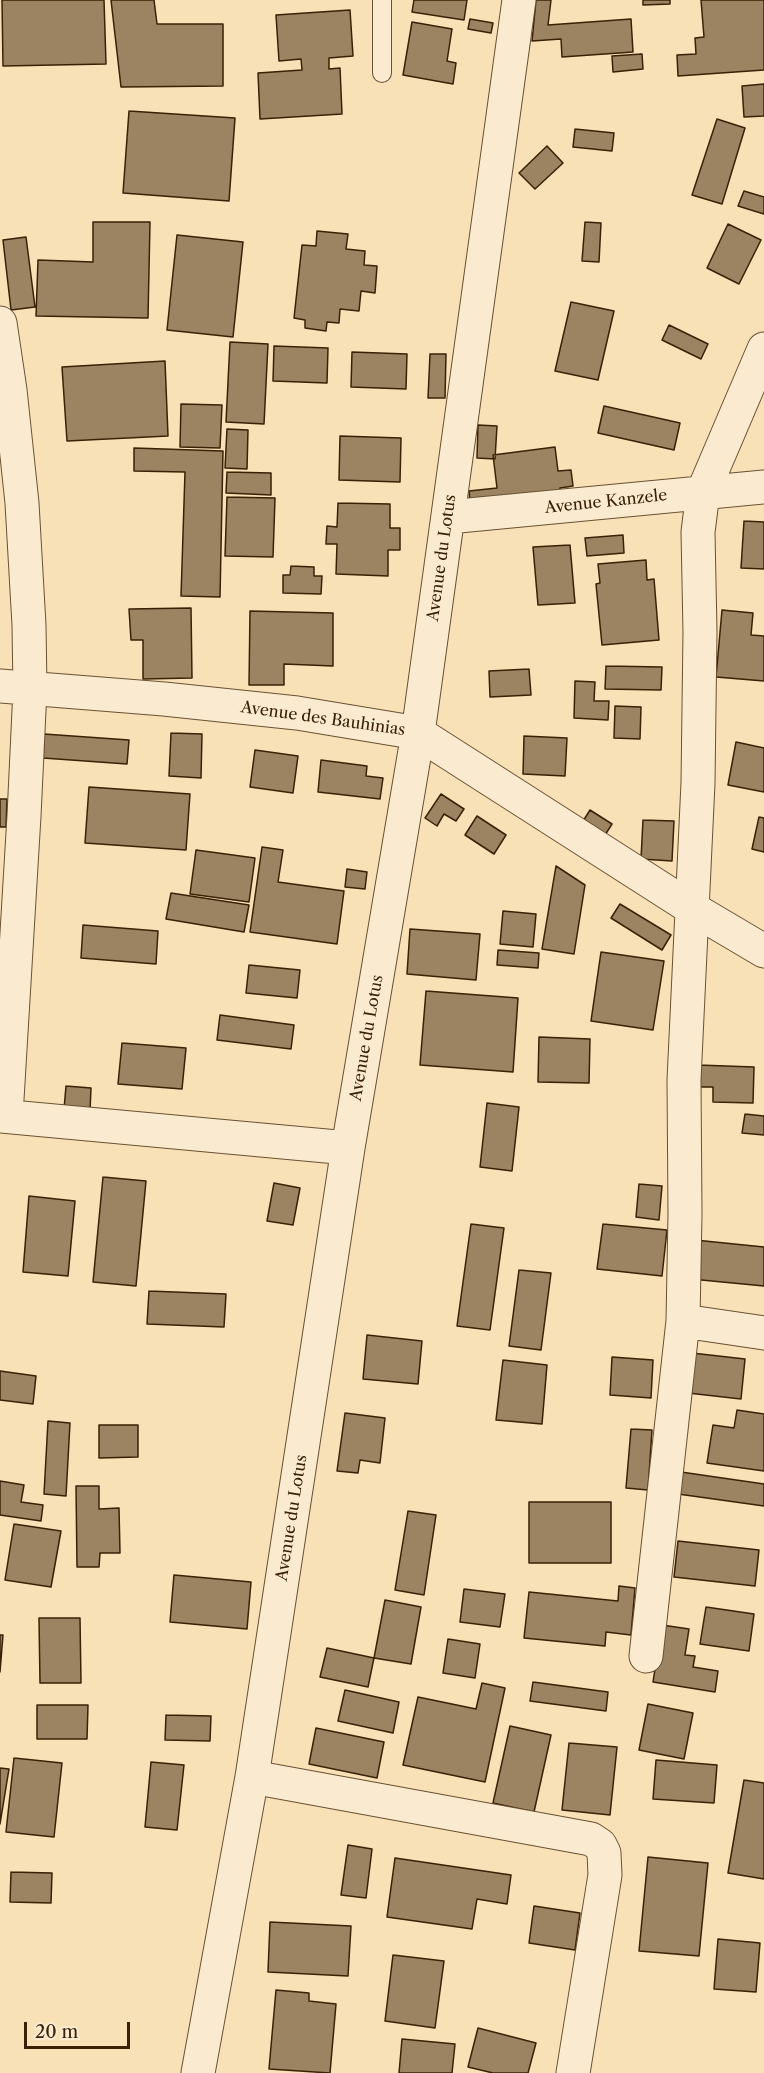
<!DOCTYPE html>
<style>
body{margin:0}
#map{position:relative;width:764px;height:2073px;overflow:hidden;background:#f8e0b7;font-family:"Libre Caslon Text",serif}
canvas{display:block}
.scale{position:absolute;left:24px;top:2022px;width:106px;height:27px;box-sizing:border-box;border:3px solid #392105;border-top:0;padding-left:8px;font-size:18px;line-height:21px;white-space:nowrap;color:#392105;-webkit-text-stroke:4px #faebd0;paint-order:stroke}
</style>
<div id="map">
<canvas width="764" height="2073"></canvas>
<div class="scale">20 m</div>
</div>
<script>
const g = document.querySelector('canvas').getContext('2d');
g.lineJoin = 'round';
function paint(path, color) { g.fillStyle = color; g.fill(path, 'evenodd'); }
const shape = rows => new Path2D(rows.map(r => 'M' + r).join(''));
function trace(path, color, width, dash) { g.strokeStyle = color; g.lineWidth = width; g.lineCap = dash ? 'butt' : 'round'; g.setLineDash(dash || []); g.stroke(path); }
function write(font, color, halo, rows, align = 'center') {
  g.font = font + ' "Libre Caslon Text",serif'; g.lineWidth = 4.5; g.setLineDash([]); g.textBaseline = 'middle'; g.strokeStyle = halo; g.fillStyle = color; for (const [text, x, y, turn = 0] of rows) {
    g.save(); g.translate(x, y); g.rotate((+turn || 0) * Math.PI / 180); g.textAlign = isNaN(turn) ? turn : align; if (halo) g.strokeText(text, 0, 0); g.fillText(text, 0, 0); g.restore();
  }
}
const building = shape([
 [2,0,104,0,106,64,3,66,2,0],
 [111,0,154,0,157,24,223,24,223,86,121,87,111,0],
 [414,0,467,0,464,20,412,12,414,0],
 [536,0,551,0,548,25,631,19,633,52,562,57,561,39,532,41,536,0],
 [643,0,670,0,670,4,643,5,643,0],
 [701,0,764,0,764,70,678,76,677,55,696,54,695,38,704,37,701,0],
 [350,10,353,56,329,58,329,69,340,68,342,114,260,119,258,73,302,70,301,59,279,61,276,15,350,10],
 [470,19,493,23,491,33,468,29,470,19],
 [412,22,452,29,447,61,456,63,453,84,403,75,412,22],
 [642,54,643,69,613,72,612,56,642,54],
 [764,84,764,116,744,117,742,86,764,84],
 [129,111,235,118,229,201,123,193,129,111],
 [717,119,745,128,722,204,692,195,717,119],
 [575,129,614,133,612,151,573,147,575,129],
 [547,146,563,163,535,189,519,173,547,146],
 [744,191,764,197,764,214,738,206,744,191],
 [93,222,150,222,148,318,36,316,38,260,93,262,93,222],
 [585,222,601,223,599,262,582,261,585,222],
 [728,224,761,240,739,284,707,268,728,224],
 [317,231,348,234,346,249,365,251,364,265,377,266,375,293,361,291,359,311,340,309,339,323,327,322,326,331,305,328,305,320,294,318,302,245,316,246,317,231],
 [177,235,243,242,233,337,167,330,177,235],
 [26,237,35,307,11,310,3,240,26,237],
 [571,302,614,311,598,380,555,371,571,302],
 [669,325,708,344,701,359,662,340,669,325],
 [230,342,268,344,264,424,226,422,230,342],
 [274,346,328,348,327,383,273,381,274,346],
 [352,352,407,354,406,389,351,387,352,352],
 [430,354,446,354,445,398,428,398,430,354],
 [165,361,168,436,67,441,62,367,165,361],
 [181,404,222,405,220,448,180,447,181,404],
 [604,406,680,423,674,450,598,433,604,406],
 [478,425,497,426,495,459,477,458,478,425],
 [227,429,248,430,247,469,225,468,227,429],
 [340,436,401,438,400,482,339,480,340,436],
 [555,447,558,471,571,470,573,486,560,488,561,500,471,511,469,491,497,488,493,455,555,447],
 [134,448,223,451,220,597,181,596,185,472,134,471,134,448],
 [227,472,271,473,271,495,226,493,227,472],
 [227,497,275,498,273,557,225,556,227,497],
 [338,503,390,504,390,528,400,528,400,550,388,550,388,576,336,574,337,544,326,544,327,526,337,527,338,503],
 [744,521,764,522,764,569,741,568,744,521],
 [623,535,624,553,587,556,585,538,623,535],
 [570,545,575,603,538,605,533,547,570,545],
 [646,560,647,580,654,579,659,640,602,645,596,584,600,583,598,564,646,560],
 [291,566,314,567,314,576,322,576,321,594,283,593,283,575,290,575,291,566],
 [191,608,192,678,143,679,143,640,131,640,129,609,191,608],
 [722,610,753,613,751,635,764,636,764,681,716,677,722,610],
 [250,611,333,613,333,666,284,664,284,685,249,685,250,611],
 [606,666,662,667,661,690,605,689,606,666],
 [529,669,531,695,490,697,489,671,529,669],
 [575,681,595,682,594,701,609,701,608,720,574,718,575,681],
 [615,706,641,707,640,739,614,738,615,706],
 [171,733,202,734,201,778,169,776,171,733],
 [44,734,129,740,127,764,43,758,44,734],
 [524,736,567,738,565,776,523,774,524,736],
 [736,742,764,748,764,792,728,785,736,742],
 [255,750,298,756,293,793,250,787,255,750],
 [321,760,367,766,366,776,383,778,380,799,318,792,321,760],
 [89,787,190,794,186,850,85,843,89,787],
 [441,794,464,809,456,821,444,814,437,826,425,818,441,794],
 [0,799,7,799,6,827,0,827,0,799],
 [590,810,612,824,600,843,578,829,590,810],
 [477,816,506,835,494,854,465,835,477,816],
 [759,817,764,818,764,852,752,849,759,817],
 [643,820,674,821,672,861,641,859,643,820],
 [262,847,283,850,278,882,344,891,337,944,250,932,262,847],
 [196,850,255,858,249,902,190,894,196,850],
 [556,866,585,885,574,954,542,949,556,866],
 [347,869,367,872,365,889,345,887,347,869],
 [171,893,249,905,244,932,166,919,171,893],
 [620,904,671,935,662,950,611,918,620,904],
 [503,911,536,914,533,947,500,944,503,911],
 [83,925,158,931,156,964,81,958,83,925],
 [410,929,480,934,476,980,407,974,410,929],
 [498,950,539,953,538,968,497,965,498,950],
 [601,952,664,961,653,1030,591,1021,601,952],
 [249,965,300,970,297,998,246,993,249,965],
 [426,991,518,998,513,1072,420,1065,426,991],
 [220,1015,294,1025,291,1049,217,1040,220,1015],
 [539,1037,590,1039,589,1083,538,1082,539,1037],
 [122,1043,186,1048,182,1089,118,1084,122,1043],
 [698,1065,754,1067,753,1103,713,1102,713,1087,697,1087,698,1065],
 [66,1086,91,1088,90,1111,64,1109,66,1086],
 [487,1103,519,1107,512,1171,480,1167,487,1103],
 [745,1114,764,1116,764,1135,742,1133,745,1114],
 [103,1177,146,1181,136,1286,93,1282,103,1177],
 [274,1183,300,1188,293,1225,267,1221,274,1183],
 [639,1184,662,1186,659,1220,636,1217,639,1184],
 [29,1196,75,1201,68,1276,23,1272,29,1196],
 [471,1224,504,1228,490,1330,457,1326,471,1224],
 [603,1224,667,1230,662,1276,597,1269,603,1224],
 [695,1240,764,1247,764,1286,691,1279,695,1240],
 [519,1270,551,1273,541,1350,509,1346,519,1270],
 [149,1291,226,1294,224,1327,147,1324,149,1291],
 [367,1335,422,1341,418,1384,363,1379,367,1335],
 [692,1353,745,1359,741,1399,688,1393,692,1353],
 [612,1357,653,1360,651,1398,610,1395,612,1357],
 [503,1360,547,1365,542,1424,496,1420,503,1360],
 [0,1371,36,1376,33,1404,0,1400,0,1371],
 [737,1410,764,1414,764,1471,707,1463,713,1425,734,1428,737,1410],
 [345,1413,385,1418,380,1463,360,1460,358,1473,337,1471,345,1413],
 [48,1421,70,1423,66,1496,44,1494,48,1421],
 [99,1425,138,1425,138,1457,99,1458,99,1425],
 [631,1429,652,1430,648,1490,626,1488,631,1429],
 [681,1472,764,1484,764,1506,678,1494,681,1472],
 [0,1481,24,1485,21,1502,43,1505,41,1521,0,1515,0,1481],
 [76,1486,99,1486,99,1509,119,1508,120,1553,100,1553,99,1567,77,1567,76,1486],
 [529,1502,611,1502,611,1563,529,1563,529,1502],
 [408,1511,436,1515,424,1595,395,1590,408,1511],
 [14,1524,61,1531,51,1587,5,1580,14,1524],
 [678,1541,759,1550,755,1586,674,1577,678,1541],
 [174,1575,251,1582,247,1629,170,1622,174,1575],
 [619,1586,635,1588,631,1635,606,1632,605,1646,524,1638,529,1592,618,1601,619,1586],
 [464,1589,505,1594,500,1627,460,1622,464,1589],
 [385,1600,421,1607,411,1664,374,1658,385,1600],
 [706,1607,754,1614,749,1651,700,1644,706,1607],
 [39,1618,80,1618,81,1683,40,1683,39,1618],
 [662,1625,689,1629,685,1655,695,1656,693,1667,718,1671,715,1692,653,1682,662,1625],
 [0,1635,3,1635,0,1672,0,1635],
 [448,1639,480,1644,475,1678,443,1673,448,1639],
 [327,1648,374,1658,368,1687,320,1677,327,1648],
 [533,1682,608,1692,606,1711,530,1701,533,1682],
 [482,1683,505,1688,485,1782,403,1765,418,1697,476,1709,482,1683],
 [345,1690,399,1702,393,1733,338,1721,345,1690],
 [648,1704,693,1713,684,1759,639,1750,648,1704],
 [37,1705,88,1705,87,1739,37,1739,37,1705],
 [166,1715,211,1716,210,1741,165,1740,166,1715],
 [510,1726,551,1735,534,1812,493,1803,510,1726],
 [316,1728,384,1742,377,1778,309,1764,316,1728],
 [569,1743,617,1747,610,1815,562,1810,569,1743],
 [14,1758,62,1763,54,1837,6,1832,14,1758],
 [656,1760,717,1765,714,1803,653,1799,656,1760],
 [151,1762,184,1765,177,1830,145,1827,151,1762],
 [0,1768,9,1769,0,1824,0,1768],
 [744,1780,764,1783,764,1879,728,1873,744,1780],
 [348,1845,372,1849,366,1898,341,1895,348,1845],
 [648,1857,708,1863,699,1956,639,1951,648,1857],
 [395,1858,511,1875,507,1904,477,1899,472,1929,387,1917,395,1858],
 [11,1872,52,1873,51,1903,10,1902,11,1872],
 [534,1906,580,1913,575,1950,529,1943,534,1906],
 [270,1922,351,1926,348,1976,268,1972,270,1922],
 [718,1939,760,1943,756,1992,714,1989,718,1939],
 [393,1955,444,1961,435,2028,385,2021,393,1955],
 [276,1990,309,1993,309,2001,336,2004,330,2073,269,2069,276,1990],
 [478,2028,536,2043,528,2073,493,2073,468,2067,478,2028],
 [402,2039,455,2044,452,2073,399,2073,402,2039]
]);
const lane = shape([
 [382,73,382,0]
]);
const street = shape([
 [0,323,10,390,22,503,29,625,30,689,24,816,6,1116],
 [448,517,764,487],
 [0,686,164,699,297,713,418,733,693,909,764,951],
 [0,1116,348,1148],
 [683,1321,764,1333],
 [646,1656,683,1321,685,1214,684,1080,698,783,700,632,698,532,703,492,764,349],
 [252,1777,591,1839,600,1845,604,1853,605,1875,573,2073],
 [198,2073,252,1777,348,1148,418,733,519,0]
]);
const streetNames = [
 ["Avenue Kanzele",606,502,-6],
 ["Avenue du Lotus",442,558,-82],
 ["Avenue des Bauhinias",323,719,8],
 ["Avenue du Lotus",367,1038,-80],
 ["Avenue du Lotus",292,1518,-81]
];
paint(building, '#9c8462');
trace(building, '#392105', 1.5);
trace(lane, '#695132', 20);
trace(street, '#695132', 35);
trace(lane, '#faebd0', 18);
trace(street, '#faebd0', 33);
write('16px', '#392105', '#faebd0', streetNames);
</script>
